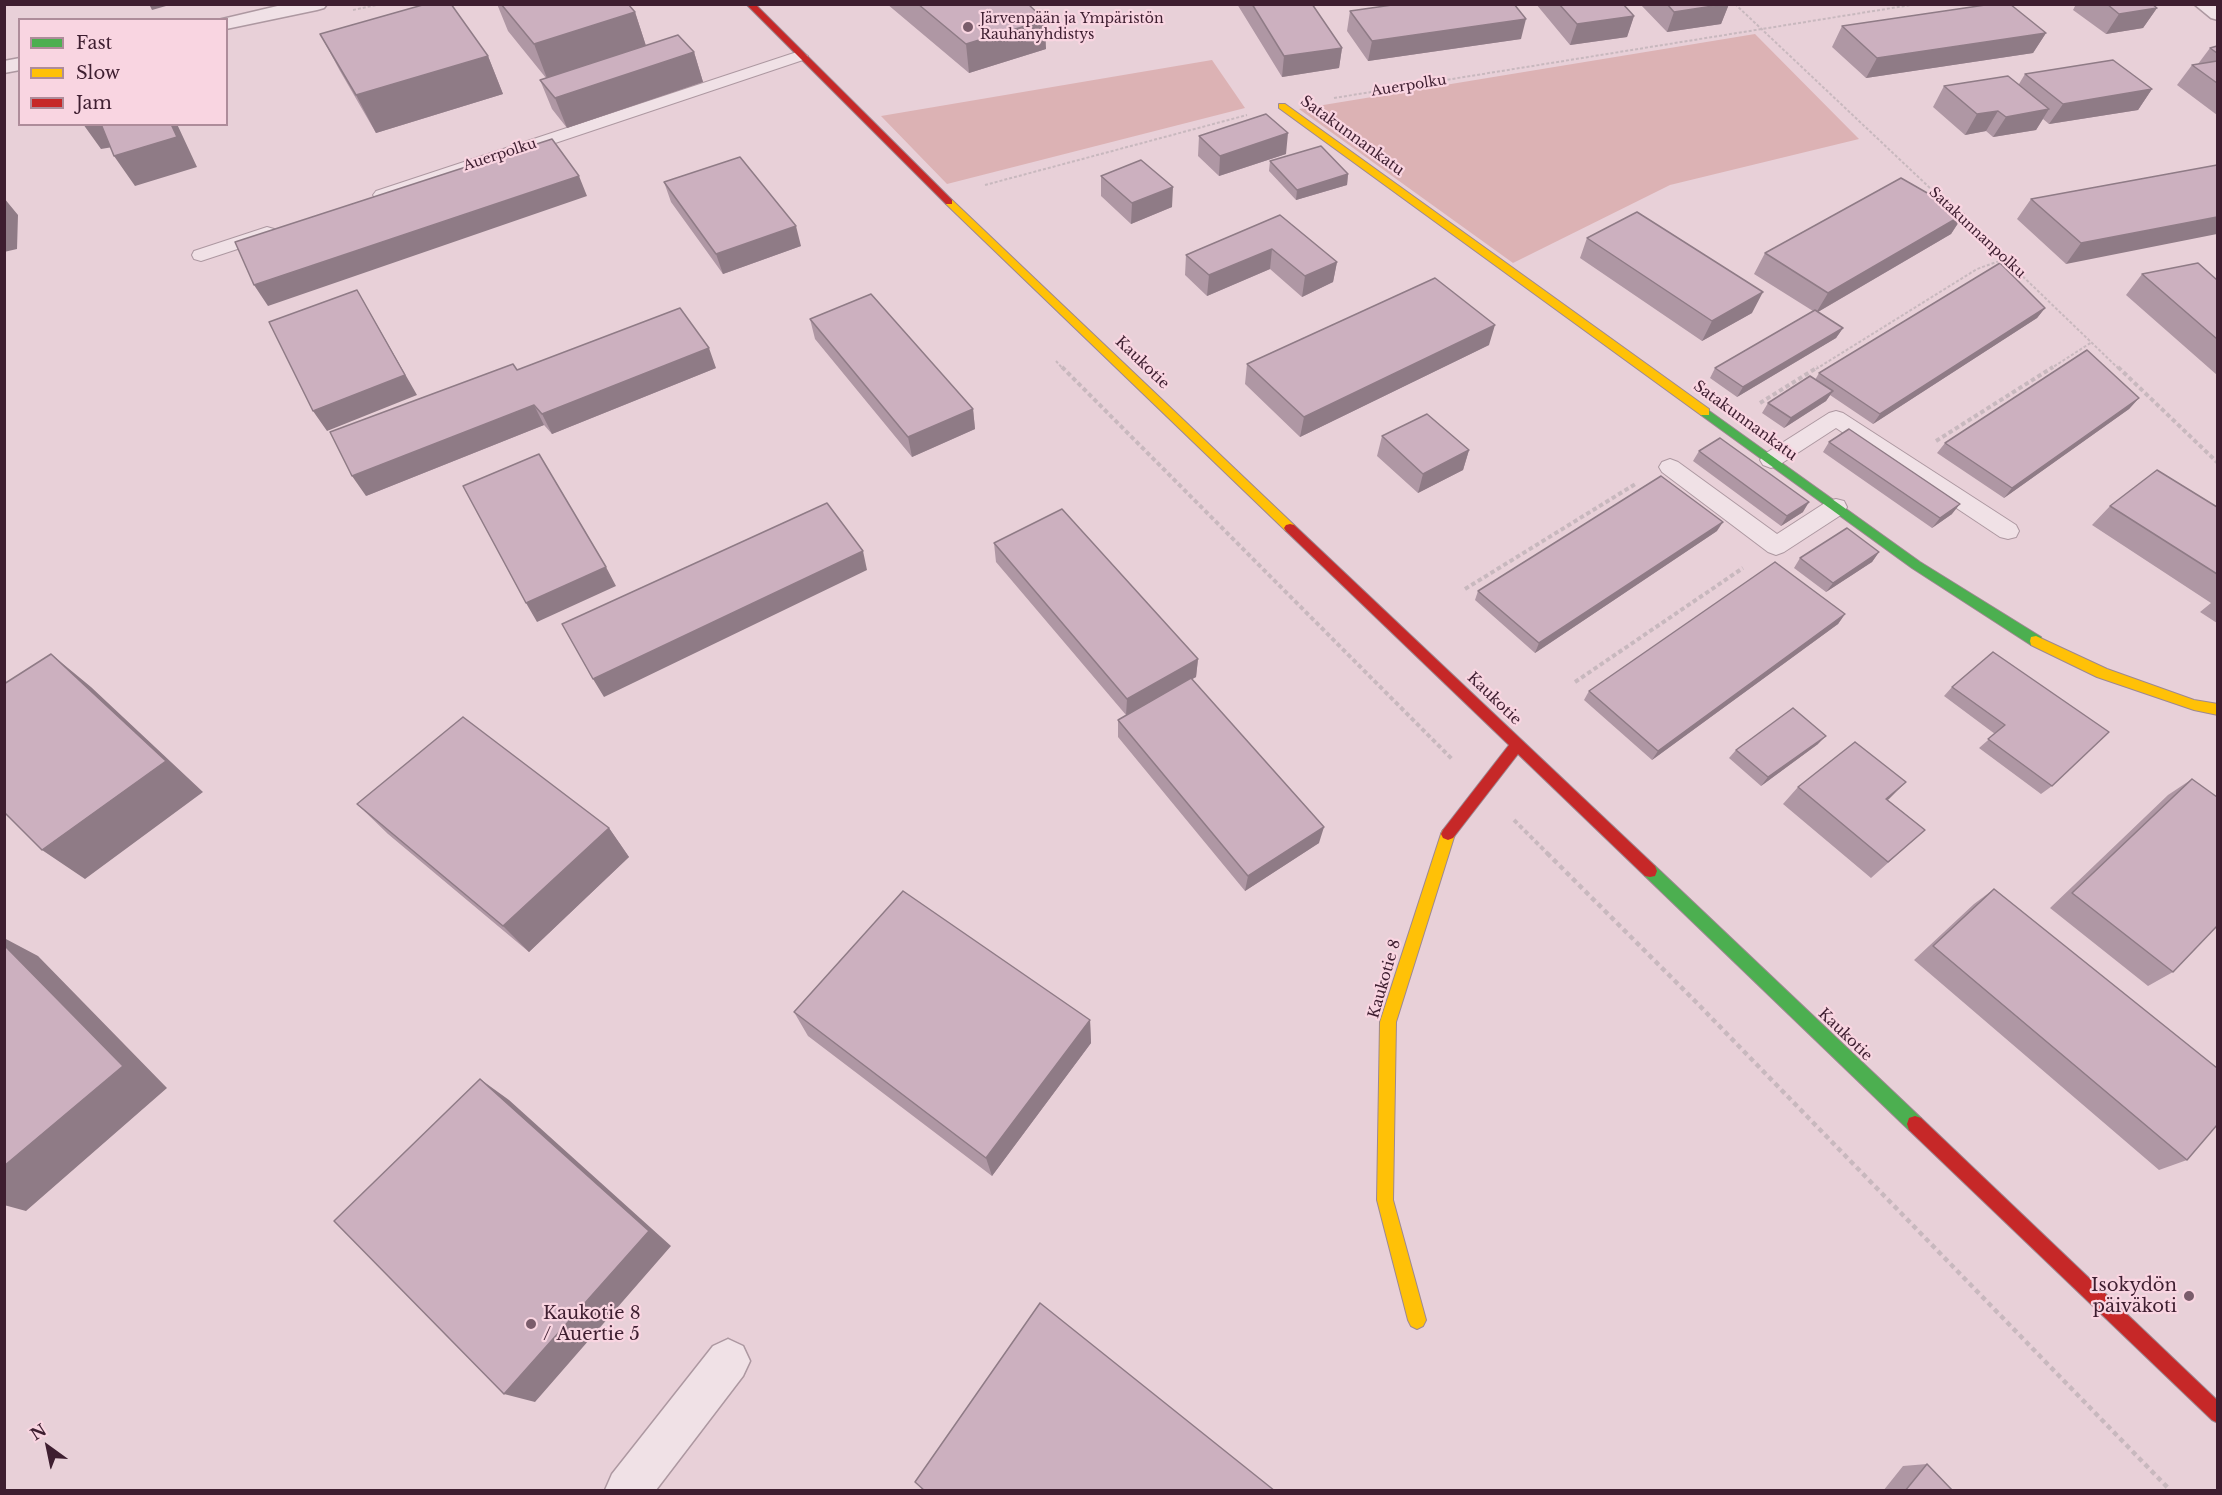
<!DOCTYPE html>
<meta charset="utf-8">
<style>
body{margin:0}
#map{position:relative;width:2222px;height:1495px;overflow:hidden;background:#e8d0d8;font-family:"Libre Baskerville",serif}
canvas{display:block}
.frame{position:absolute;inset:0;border:6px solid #3e1e30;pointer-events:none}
.legend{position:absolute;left:18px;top:18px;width:210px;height:108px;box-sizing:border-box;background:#f9d5e1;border:2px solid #ae8c9a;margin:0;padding:8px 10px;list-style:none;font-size:18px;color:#3e1e30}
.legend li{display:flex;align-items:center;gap:12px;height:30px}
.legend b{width:30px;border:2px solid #ae8c9a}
.north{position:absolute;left:18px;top:1417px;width:60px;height:60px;-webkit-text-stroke:4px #f9d5e1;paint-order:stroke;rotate:327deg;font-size:16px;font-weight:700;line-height:24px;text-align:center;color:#3e1e30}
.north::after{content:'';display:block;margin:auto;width:21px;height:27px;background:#3e1e30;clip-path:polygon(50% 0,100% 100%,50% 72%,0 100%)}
</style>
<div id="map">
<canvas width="2222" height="1495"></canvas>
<div class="frame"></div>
<ul class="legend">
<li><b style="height:8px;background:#4caf50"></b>Fast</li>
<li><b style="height:8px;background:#ffc107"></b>Slow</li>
<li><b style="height:8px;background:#c62828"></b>Jam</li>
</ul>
<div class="north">N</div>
</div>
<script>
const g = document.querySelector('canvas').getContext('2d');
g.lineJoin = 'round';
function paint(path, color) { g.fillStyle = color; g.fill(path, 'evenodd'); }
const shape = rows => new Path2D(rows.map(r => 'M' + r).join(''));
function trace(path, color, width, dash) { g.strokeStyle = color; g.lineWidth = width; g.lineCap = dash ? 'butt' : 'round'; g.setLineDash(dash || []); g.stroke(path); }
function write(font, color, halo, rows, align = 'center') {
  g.font = font + ' "Libre Baskerville",serif'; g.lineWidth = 4.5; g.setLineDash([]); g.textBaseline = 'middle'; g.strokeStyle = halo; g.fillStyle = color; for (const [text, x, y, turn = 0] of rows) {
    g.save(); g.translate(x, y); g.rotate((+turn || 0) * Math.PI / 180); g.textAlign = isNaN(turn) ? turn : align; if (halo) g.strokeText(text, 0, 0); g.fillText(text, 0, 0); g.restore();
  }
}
const green = shape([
 [1755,34,1859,139,1670,185,1513,263,1299,109],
 [1212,60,1245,108,947,184,881,116]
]);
const pathFar2 = shape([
 [1735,4,1948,205],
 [353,10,381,4],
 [1334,98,1917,4],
 [985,185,1247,115],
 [1958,214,2119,369],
 [1056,361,1063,369],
 [1816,369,1977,269,2005,259],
 [2050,369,2092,342]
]);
const pathFar1 = shape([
 [1062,367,1453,760],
 [2118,367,2218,463],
 [1760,403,1818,367],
 [1936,441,2053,367],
 [1465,589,1637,483],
 [1575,682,1743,568],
 [1514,820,1548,854]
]);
const path = shape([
 [1547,853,1695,1001,2170,1490]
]);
const lane = shape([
 [800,51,808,56,806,59,388,199,382,200,376,199,373,195,376,191,800,51],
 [267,227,274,229,276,233,274,237,201,261,194,259,192,255,194,251,267,227],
 [1836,411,1843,413,2016,525,2019,531,2016,537,2008,539,2000,537,1836,428,1779,465,1771,468,1763,465,1760,460,1763,455,1829,413,1836,411],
 [1670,459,1678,462,1777,534,1828,501,1836,499,1844,501,1847,507,1844,513,1784,552,1776,555,1768,552,1662,472,1659,467,1662,462,1670,459]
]);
const street = shape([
 [286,4,327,4,324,8,317,10,226,29,226,20,218,20,286,4],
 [2194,4,2218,4,2218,20,2211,18,2194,4],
 [20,58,20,70,4,73,4,61,20,58],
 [728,1339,743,1346,750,1361,743,1376,656,1490,605,1490,612,1474,713,1346,728,1339]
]);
const fast = shape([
 [1705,408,1920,562,2041,637,2042,641,2041,645,2031,645,1912,568,1701,415,1701,409,1705,408],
 [1650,865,1655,866,1921,1118,1923,1124,1921,1130,1915,1132,1909,1130,1645,876,1643,871,1645,866,1650,865]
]);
const slow = shape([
 [1279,104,1285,104,1709,409,1709,415,1701,415,1279,108,1279,104],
 [949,199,952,200,1294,525,1296,528,1294,531,1286,531,946,204,946,200,949,199],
 [2036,636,2107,669,2194,700,2218,704,2218,715,2194,710,2097,677,2031,645,2030,641,2031,637,2036,636],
 [1448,828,1453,830,1455,834,1396,1022,1393,1200,1426,1320,1423,1326,1417,1329,1411,1326,1408,1320,1377,1200,1380,1022,1441,834,1443,830,1448,828]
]);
const jam = shape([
 [746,4,755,4,952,200,952,204,946,204,746,4],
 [1290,524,1294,525,1655,866,1657,871,1655,876,1650,877,1645,876,1518,754,1453,838,1448,840,1443,838,1441,834,1443,830,1509,745,1286,531,1284,528,1286,525,1290,524],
 [1915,1116,1921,1118,2218,1401,2218,1423,2212,1420,1909,1130,1907,1124,1909,1118,1915,1116]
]);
const wall = shape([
 [497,4,628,4,635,12,646,46,694,52,703,82,567,128,552,109,540,80,546,78,508,31],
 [887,4,1028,4,1046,49,969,73],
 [1237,4,1312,4,1342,48,1339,68,1282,77],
 [1536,4,1623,4,1634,16,1627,37,1570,45],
 [1640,4,1729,4,1721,24,1667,32],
 [2076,4,2152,4,2157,8,2143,28,2106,34,2073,10],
 [1350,11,1521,39,1368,61,1347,31],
 [1842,26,2046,33,2033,53,1866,78,1832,47],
 [320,34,488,56,503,94,376,133,340,71],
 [2217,46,2217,115,2177,85,2192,65,2198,64,2210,48],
 [2025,74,2152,89,2138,110,2049,124,2043,119,2036,130,1993,137,1986,131,1965,135,1933,107,1944,86,2019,84],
 [1199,136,1286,154,1219,176,1198,156],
 [1270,161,1348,174,1347,185,1296,200,1269,171],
 [2217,165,2066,264,2017,219,2031,199],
 [1101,176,1172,207,1131,224,1101,196],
 [664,182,801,246,723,274,671,202],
 [1964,214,1951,234,1818,312,1843,328,1836,338,1737,397,1710,378,1715,368,1813,311,1754,274,1765,253],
 [1280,215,1337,262,1333,282,1302,297,1270,269,1207,296,1185,275,1186,255],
 [1587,238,1752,313,1702,341,1580,258],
 [2142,274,2217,280,2217,375,2126,295],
 [2045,308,2037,318,1873,424,1830,395,1826,401,1784,428,1762,413,1768,403,1815,380,1819,373],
 [810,319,973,409,975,429,912,457,815,339],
 [1489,345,1300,437,1245,384,1247,364],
 [716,368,552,434,544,425,366,496,517,370],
 [2139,398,2129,409,2004,498,1937,453,1945,443],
 [1382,436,1469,450,1463,470,1418,493,1377,456],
 [1829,442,1952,514,1932,528,1823,452],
 [1699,451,1803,512,1781,526,1693,461],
 [2110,506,2217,507,2217,623,2200,612,2211,603,2092,525],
 [1717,531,1535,653,1475,600,1478,591],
 [994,543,1198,659,1196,677,1192,679,1319,843,1245,891,1118,737,1118,720,1126,715,996,562],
 [1879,552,1872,562,1826,592,1794,568,1800,558],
 [1845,614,1838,624,1652,760,1584,700,1589,691],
 [1993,652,2052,786,2041,794,1979,748,1995,734,1944,696,1952,687],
 [1818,744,1761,786,1729,758,1736,750],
 [2192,779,2173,972,2148,986,2050,908,2168,795],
 [1798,787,1888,800,1925,830,1871,878,1783,804],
 [357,804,609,828,629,857,529,952,388,834],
 [1994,889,2187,1160,2159,1170,1914,960,1974,904],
 [794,1012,1090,1020,1091,1043,992,1176,808,1036],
 [1927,1464,1953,1491,1883,1491,1903,1466]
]);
const shadedWall = shape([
 [149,4,173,4,152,10],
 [1729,4,1721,24,1667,32,1674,12],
 [2157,8,2143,28,2106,34,2119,14],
 [635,12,647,49,548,81,534,44],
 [1634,16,1627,37,1570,45,1577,24],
 [1526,19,1521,39,1368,61,1372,41],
 [1045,20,1046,49,969,73,966,44],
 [2046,33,2033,53,1866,78,1877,58],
 [1342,48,1339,68,1282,77,1284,56],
 [694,52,703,82,567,128,555,98],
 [488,56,503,94,376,133,356,95],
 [2152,89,2138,110,2049,124,2063,104],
 [2049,109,2036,130,1993,137,2006,117],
 [1998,111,1986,131,1965,135,1977,114],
 [83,124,104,124,119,146,101,149],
 [171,124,177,124,197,167,135,186,114,156],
 [1288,133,1286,154,1219,176,1220,156],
 [1348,174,1347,185,1296,200,1297,190],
 [579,176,587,196,268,306,254,285],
 [1173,187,1172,207,1131,224,1132,203],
 [4,198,18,215,17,249,4,252],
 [1964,214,1951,234,1816,313,1828,293],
 [2217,217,2217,234,2066,264,2081,243],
 [796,226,801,246,723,274,716,254],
 [1272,249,1270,269,1207,296,1209,275],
 [1337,262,1333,282,1302,297,1305,276],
 [357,290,417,395,327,431,313,411],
 [1763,292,1752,313,1702,341,1712,321],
 [2045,308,2037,318,1873,424,1880,414],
 [1495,325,1489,345,1300,437,1304,417],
 [1843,328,1836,338,1737,397,1743,387],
 [709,348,716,368,552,434,542,414],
 [1833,391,1826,401,1784,428,1791,418],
 [2139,398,2129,409,2004,498,2012,488],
 [534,405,544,425,366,496,352,476],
 [973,409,975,429,912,457,908,437],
 [1469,450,1463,470,1418,493,1423,474],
 [1809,502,1803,512,1781,526,1787,516],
 [1960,504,1952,514,1932,528,1940,518],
 [1723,522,1717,531,1535,653,1539,643],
 [863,551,867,570,604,697,593,679],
 [1879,552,1872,562,1826,592,1833,583],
 [606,567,616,586,537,622,526,603],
 [1845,614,1838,624,1652,760,1658,751],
 [51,654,91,687,203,792,85,879,42,850],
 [1198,659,1196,677,1126,716,1127,699],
 [1826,736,1818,744,1761,786,1768,777],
 [1906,782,1889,799,1869,815,1886,799],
 [1324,827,1319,843,1245,891,1248,876],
 [609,828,629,857,529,952,503,926],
 [4,938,38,956,167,1088,26,1211,4,1205],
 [1090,1020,1091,1043,992,1176,986,1158],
 [480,1079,509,1100,671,1246,535,1402,504,1394]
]);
const building = shape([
 [426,4,451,4,488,56,356,95,320,34,426,4],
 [501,4,628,4,635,12,534,44,501,4],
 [918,4,1028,4,1045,20,966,44,918,4],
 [1252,4,1312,4,1342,48,1284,56,1252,4],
 [1399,4,1514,4,1526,19,1372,41,1350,11,1399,4],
 [1559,4,1623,4,1634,16,1577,24,1559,4],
 [1667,4,1726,4,1674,12,1667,4],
 [1992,4,2010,4,2046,33,1877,58,1842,26,1992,4],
 [2107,4,2152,4,2157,8,2119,14,2107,4],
 [678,35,694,52,555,98,540,80,678,35],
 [2217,46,2217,53,2210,48,2217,46],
 [2113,60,2152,89,2063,104,2025,74,2113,60],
 [2217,61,2217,83,2192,65,2217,61],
 [2008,76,2049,109,2006,117,1998,111,1977,114,1944,86,2008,76],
 [1266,114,1288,133,1220,156,1199,136,1266,114],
 [101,124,171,124,177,137,114,156,101,124],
 [552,139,579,176,254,285,235,242,552,139],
 [1321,146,1348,174,1297,190,1270,161,1321,146],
 [740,157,796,226,716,254,664,182,740,157],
 [1141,160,1173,187,1132,203,1101,176,1141,160],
 [2217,165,2217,217,2081,243,2031,199,2217,165],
 [1901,178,1964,214,1828,293,1765,253,1901,178],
 [1637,212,1763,292,1712,321,1587,238,1637,212],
 [1280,215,1337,262,1305,276,1272,249,1209,275,1186,255,1280,215],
 [2000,263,2045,308,1880,414,1819,373,2000,263],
 [2198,263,2217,280,2217,339,2142,274,2198,263],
 [1435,278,1495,325,1304,417,1247,364,1435,278],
 [357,290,405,375,313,411,269,322,357,290],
 [871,294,973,409,908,437,810,319,871,294],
 [680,308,709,348,542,414,534,405,352,476,330,432,513,364,517,370,680,308],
 [1815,310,1843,328,1743,387,1715,368,1815,310],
 [2087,350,2139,398,2012,488,1945,443,2087,350],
 [1810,376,1833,391,1791,418,1768,403,1810,376],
 [1427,414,1469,450,1423,474,1382,436,1427,414],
 [1849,429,1960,504,1940,518,1829,442,1849,429],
 [1720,438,1809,502,1787,516,1699,451,1720,438],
 [539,454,606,567,526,603,463,486,539,454],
 [2157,470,2217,507,2217,574,2110,506,2157,470],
 [1661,476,1723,522,1539,643,1478,591,1661,476],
 [827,503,863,551,593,679,562,624,827,503],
 [1062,509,1198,659,1127,699,994,543,1062,509],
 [1847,528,1879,552,1833,583,1800,558,1847,528],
 [1775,562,1845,614,1658,751,1589,691,1775,562],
 [1993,652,2109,732,2052,786,1988,739,2005,725,1952,687,1993,652],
 [51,654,166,761,42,850,4,812,4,684,51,654],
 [1191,678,1324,827,1248,876,1118,720,1191,678],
 [1793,708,1826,736,1768,777,1736,750,1793,708],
 [463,717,609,828,503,926,357,804,463,717],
 [1855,742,1906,782,1886,799,1925,830,1888,862,1798,787,1855,742],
 [2192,779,2217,797,2217,926,2173,972,2072,893,2192,779],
 [1994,889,2217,1068,2217,1125,2187,1160,1933,946,1994,889],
 [903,891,1090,1020,986,1158,794,1012,903,891],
 [4,945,123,1066,4,1166,4,945],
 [480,1079,649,1231,504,1394,334,1221,480,1079],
 [1040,1303,1275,1491,925,1491,915,1482,1040,1303],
 [1927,1464,1953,1491,1905,1491,1927,1464]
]);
const markers = [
 [968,27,6,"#7a5c6b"],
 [2189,1296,6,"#7a5c6b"],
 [531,1324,6,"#7a5c6b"]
];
const farPoinames = [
 ["Järvenpään ja Ympäristön",980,19],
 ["Rauhanyhdistys",980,35]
];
const farStreetnames = [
 ["Auerpolku",1409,86,-9],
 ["Auerpolku",500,155,-18],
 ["Satakunnanpolku",1977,233,43]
];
const streetNames = [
 ["Satakunnankatu",1352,136,36],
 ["Kaukotie",1142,363,44],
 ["Satakunnankatu",1745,421,36],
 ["Kaukotie",1494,699,44],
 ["Kaukotie 8",1385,979,-74],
 ["Kaukotie",1845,1035,44]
];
const nearPoinames = [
 ["Isokydön",2177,1286],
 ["päiväkoti",2177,1307],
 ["Kaukotie 8",543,1314,"left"],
 ["/ Auertie 5",543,1335,"left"]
];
paint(green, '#dcb2b4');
trace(lane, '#ad98a1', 2);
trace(street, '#ad98a1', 3);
trace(fast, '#9d8891', 2);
trace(slow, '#9d8891', 2);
trace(jam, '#9d8891', 2);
trace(pathFar2, '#c8b8be', 2, [3, 2]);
trace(pathFar1, '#c8b8be', 4, [4.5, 3]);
trace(path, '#c8b8be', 4.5, [5, 4]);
paint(lane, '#f0e1e6');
paint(street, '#f0e1e6');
paint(fast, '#4caf50');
paint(slow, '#ffc107');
paint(jam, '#c62828');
paint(wall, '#af97a4');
paint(shadedWall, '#8f7b86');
paint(building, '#ccb0bf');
trace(building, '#8f7b86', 1.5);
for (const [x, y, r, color] of markers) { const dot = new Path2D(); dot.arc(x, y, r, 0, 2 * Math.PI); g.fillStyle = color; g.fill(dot); trace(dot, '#f9d5e1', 2); }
write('14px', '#3e1e30', '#f9d5e1', farPoinames, 'left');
write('14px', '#3e1e30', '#f9d5e1', farStreetnames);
write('15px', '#3e1e30', '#f9d5e1', streetNames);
write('18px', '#3e1e30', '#f9d5e1', nearPoinames, 'right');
</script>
